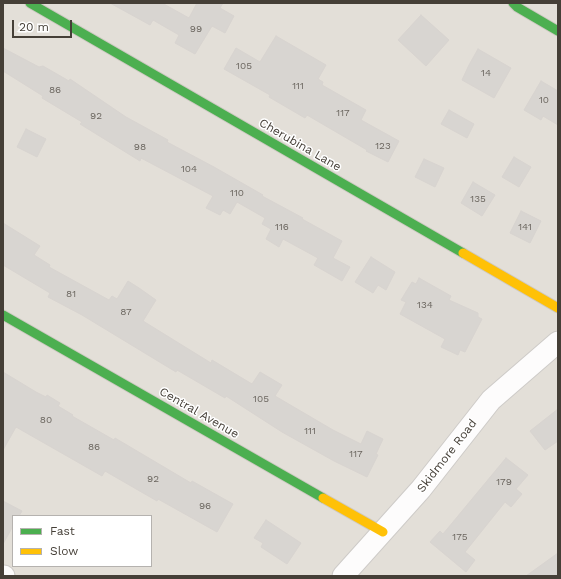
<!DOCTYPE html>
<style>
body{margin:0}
#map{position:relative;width:561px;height:579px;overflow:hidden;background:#f0edea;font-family:"Work Sans",sans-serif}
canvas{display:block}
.frame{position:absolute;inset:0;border:4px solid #453f37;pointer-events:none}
.legend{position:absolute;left:12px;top:515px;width:140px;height:52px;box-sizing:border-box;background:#fff;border:1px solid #b5b2af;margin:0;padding:5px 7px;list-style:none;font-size:12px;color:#453f37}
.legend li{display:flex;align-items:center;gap:8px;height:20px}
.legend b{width:20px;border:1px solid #b5b2af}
.scale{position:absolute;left:12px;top:20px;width:60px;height:18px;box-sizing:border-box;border:2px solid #453f37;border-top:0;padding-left:5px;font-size:12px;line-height:14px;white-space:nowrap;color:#453f37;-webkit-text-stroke:3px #fff;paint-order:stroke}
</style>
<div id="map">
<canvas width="561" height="579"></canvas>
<div class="frame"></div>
<ul class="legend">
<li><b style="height:5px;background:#4caf50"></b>Fast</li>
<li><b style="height:5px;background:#ffc107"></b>Slow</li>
</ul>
<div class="scale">20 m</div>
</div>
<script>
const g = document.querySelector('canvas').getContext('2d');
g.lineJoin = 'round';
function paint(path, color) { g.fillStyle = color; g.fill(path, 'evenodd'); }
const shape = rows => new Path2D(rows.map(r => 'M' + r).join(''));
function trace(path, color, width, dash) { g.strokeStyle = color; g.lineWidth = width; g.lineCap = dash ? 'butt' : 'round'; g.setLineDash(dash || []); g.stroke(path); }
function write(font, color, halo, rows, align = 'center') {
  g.font = font + ' "Work Sans",sans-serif'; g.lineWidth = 3; g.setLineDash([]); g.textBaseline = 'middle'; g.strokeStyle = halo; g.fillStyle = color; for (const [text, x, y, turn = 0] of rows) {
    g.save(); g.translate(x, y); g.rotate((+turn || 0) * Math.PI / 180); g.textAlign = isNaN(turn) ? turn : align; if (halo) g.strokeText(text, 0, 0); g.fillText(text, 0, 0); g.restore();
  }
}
const residential = shape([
 [3,3,558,3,558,576,3,576],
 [13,516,151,516,151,566,13,566]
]);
const building = shape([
 [110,3,162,3,189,18,197,3,223,3,220,8,234,16,225,33,212,26,195,54,175,43,179,35,153,20,150,25,110,3],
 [421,15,449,40,426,66,398,40,421,15],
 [276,36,326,65,318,79,323,82,322,85,366,110,361,120,399,141,388,162,366,151,367,150,307,115,305,118,269,97,270,95,224,69,236,48,260,62,276,36],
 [3,48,39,67,43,66,69,81,70,79,126,117,168,140,167,142,214,167,263,195,262,196,303,218,302,219,342,241,333,258,350,267,342,281,314,265,318,258,283,239,279,247,266,239,271,229,262,224,265,218,237,202,230,214,223,210,220,215,206,208,213,196,141,158,140,161,80,124,82,122,42,98,43,96,3,71,3,48],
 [478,49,511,68,494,98,462,80,469,65,478,49],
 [541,81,558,91,558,125,543,116,541,120,524,110,541,81],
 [449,110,474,124,467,138,441,124,449,110],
 [26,129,46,139,37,157,17,147,26,129],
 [514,157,531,167,519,187,502,177,514,157],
 [424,159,444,168,435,187,415,177,424,159],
 [473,182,495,195,482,216,461,203,473,182],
 [521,211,541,221,530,243,510,233,521,211],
 [3,223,40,246,34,255,50,265,49,267,109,300,112,296,117,299,128,281,139,288,156,300,143,321,211,363,212,360,252,384,260,372,282,385,275,396,333,430,361,444,367,431,383,439,376,454,378,455,367,477,334,461,282,432,226,396,225,398,177,370,176,372,82,315,48,297,50,293,3,265,3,223],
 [371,257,395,272,386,290,378,285,373,293,355,282,371,257],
 [419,278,451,296,449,300,478,313,478,317,482,319,465,352,460,350,458,355,441,347,445,339,400,314,406,302,401,300,412,282,416,284,419,278],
 [3,372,36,392,46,397,47,395,60,403,58,406,73,415,72,416,114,440,115,438,191,483,192,481,233,504,217,532,158,499,157,501,105,471,102,476,16,427,3,450,3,372],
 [558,409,558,441,545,450,530,431,558,409],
 [506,458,528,475,516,489,522,494,511,507,505,502,465,552,475,560,466,572,430,542,440,531,443,534,506,458],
 [3,501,22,511,19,516,13,516,13,526,3,544,3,501],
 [266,520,301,543,287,564,261,547,263,543,254,538,266,520],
 [558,553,558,576,526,576,558,553]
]);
const street = shape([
 [3,576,4,576],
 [343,576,421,489,491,400,558,342]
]);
const fast = shape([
 [30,3,463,253],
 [513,3,517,7,558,31],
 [3,315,323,498]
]);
const slow = shape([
 [463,253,558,308],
 [323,498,383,532]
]);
const numberNames = [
 ["99",196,29],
 ["105",244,66],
 ["14",486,73],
 ["111",298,86],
 ["86",55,90],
 ["10",544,100],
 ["117",343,113],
 ["92",96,116],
 ["123",383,146],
 ["98",140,147],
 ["104",189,169],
 ["110",237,193],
 ["135",478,199],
 ["116",282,227],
 ["141",525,227],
 ["81",71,294],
 ["134",425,305],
 ["87",126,312],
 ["105",261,399],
 ["80",46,420],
 ["111",310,431],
 ["86",94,447],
 ["117",356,454],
 ["92",153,479],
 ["179",504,482],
 ["96",205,506],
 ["175",460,537]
];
const streetNames = [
 ["Cherubina Lane",300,145,30],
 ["Central Avenue",199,413,30],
 ["Skidmore Road",447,456,-52]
];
paint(residential, '#e3dfd8');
paint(building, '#d8d5d1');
trace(building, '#d8d4d0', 1);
trace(street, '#cecbc8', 23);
trace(fast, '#cec9c2', 11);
trace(slow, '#cec9c2', 11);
trace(street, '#fdfcfc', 21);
trace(fast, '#4caf50', 9);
trace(slow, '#ffc107', 9);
write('10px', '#6b665f', null, numberNames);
write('12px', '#453f37', '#fff', streetNames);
</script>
